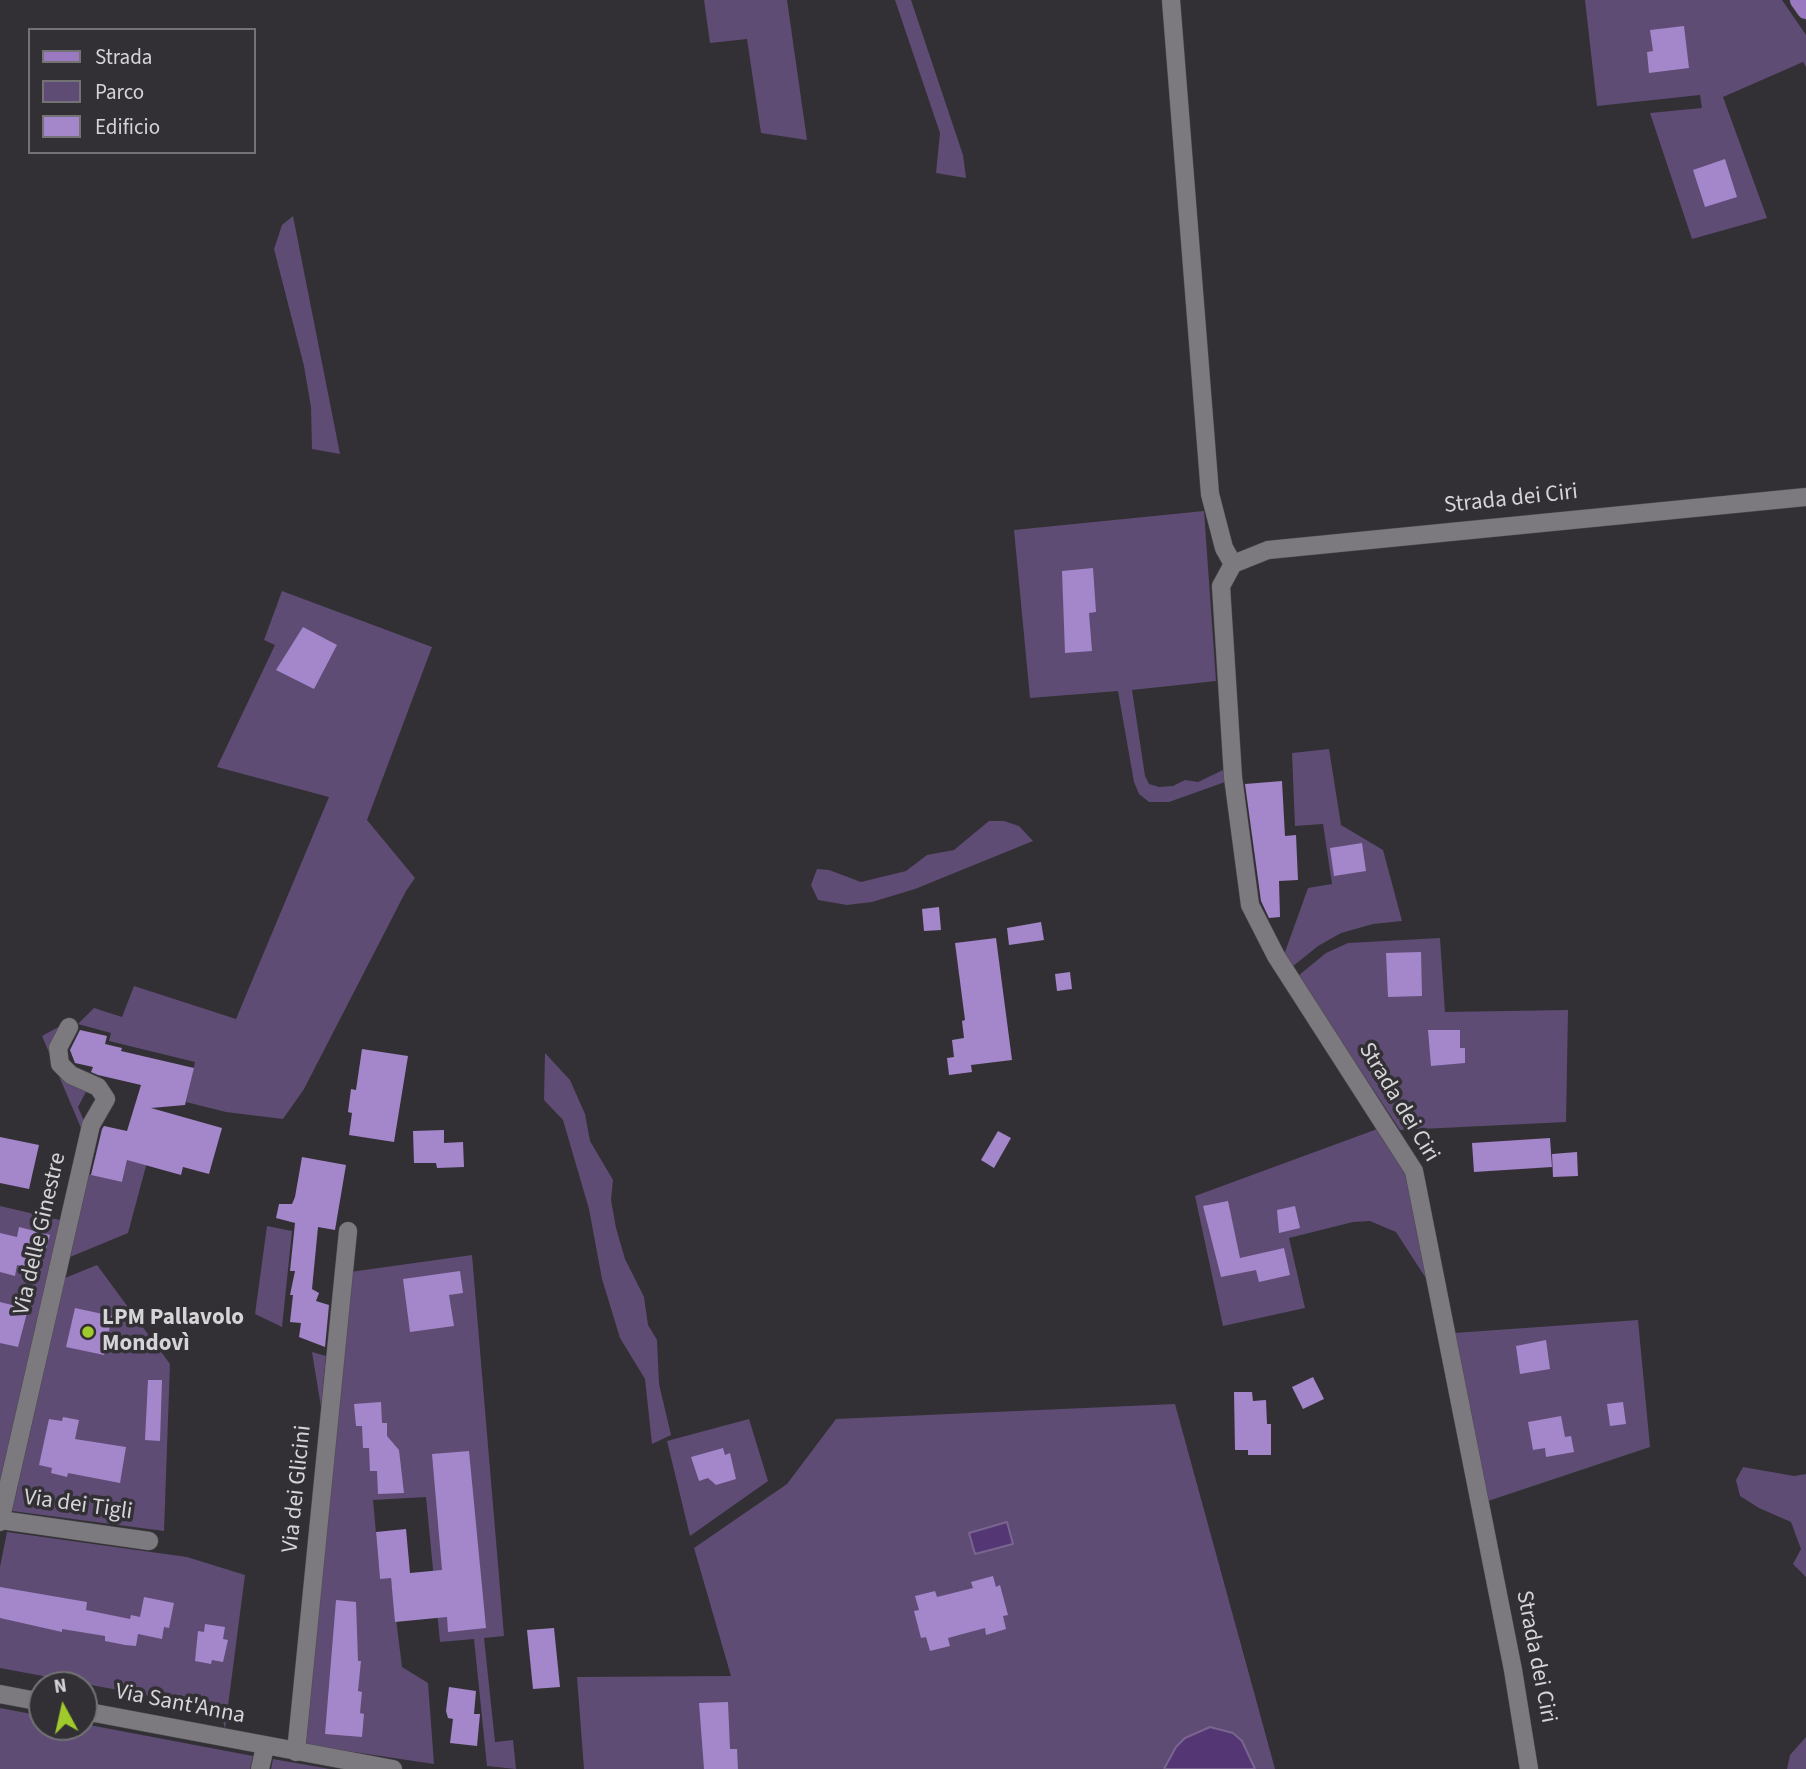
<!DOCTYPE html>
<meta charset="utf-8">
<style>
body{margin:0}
#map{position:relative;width:1806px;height:1769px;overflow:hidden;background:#323034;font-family:"Source Sans 3",sans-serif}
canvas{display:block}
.legend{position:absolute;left:28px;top:28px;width:228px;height:126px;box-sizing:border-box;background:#323034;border:2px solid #737275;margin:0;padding:9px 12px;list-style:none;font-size:21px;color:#d5d4d7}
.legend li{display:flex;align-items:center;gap:14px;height:35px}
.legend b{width:35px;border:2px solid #737275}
.north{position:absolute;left:28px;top:1671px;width:70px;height:70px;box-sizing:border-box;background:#323034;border:2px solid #737275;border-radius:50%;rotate:352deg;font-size:19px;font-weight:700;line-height:28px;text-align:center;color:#d5d4d7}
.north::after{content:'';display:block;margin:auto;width:24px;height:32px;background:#a0c92c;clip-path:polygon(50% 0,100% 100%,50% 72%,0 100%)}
</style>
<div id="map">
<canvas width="1806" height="1769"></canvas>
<ul class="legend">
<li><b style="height:9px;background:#9a79c0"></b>Strada</li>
<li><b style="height:19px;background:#5e4c74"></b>Parco</li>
<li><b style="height:19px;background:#a486ca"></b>Edificio</li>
</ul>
<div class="north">N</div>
</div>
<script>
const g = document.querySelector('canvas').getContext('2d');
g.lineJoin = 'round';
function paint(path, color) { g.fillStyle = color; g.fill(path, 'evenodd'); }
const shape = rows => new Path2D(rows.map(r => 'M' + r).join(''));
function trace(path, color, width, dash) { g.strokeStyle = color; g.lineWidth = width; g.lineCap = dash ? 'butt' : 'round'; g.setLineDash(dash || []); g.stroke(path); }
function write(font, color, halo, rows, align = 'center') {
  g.font = font + ' "Source Sans 3",sans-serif'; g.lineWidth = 7; g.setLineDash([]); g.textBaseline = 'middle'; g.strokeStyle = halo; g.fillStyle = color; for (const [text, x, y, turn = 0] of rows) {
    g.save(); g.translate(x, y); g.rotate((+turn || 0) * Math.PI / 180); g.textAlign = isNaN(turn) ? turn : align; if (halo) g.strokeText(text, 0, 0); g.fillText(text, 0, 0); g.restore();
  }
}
const green = shape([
 [704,0,787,0,807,140,761,133,747,39,710,43],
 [895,0,911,0,963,155,966,178,936,173,940,133],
 [1585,0,1782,0,1806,35,1806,67,1803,62,1723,97,1767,218,1692,239,1650,113,1702,108,1700,95,1597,106],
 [293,216,340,454,312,449,311,407,304,366,274,249,282,225],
 [1204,511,1216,681,1132,690,1145,776,1149,784,1159,787,1173,786,1185,780,1198,782,1223,770,1225,782,1169,802,1149,802,1139,794,1134,782,1118,691,1030,698,1014,530],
 [282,591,432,647,367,820,415,878,406,891,304,1089,283,1119,226,1112,186,1102,195,1062,109,1041,111,1033,78,1024,94,1008,122,1017,134,986,236,1019,329,797,217,767,275,645,264,640],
 [1329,749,1341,825,1383,850,1402,921,1373,924,1341,933,1318,946,1292,967,1284,955,1308,888,1332,884,1323,824,1295,826,1292,753],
 [989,821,1004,821,1019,826,1033,841,915,889,872,902,847,905,818,900,811,885,817,869,829,870,861,882,906,871,927,855,954,850],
 [1440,938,1445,1012,1568,1010,1566,1122,1400,1130,1298,976,1326,953,1348,943],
 [64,1024,53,1041,88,1088,78,1107,84,1121,81,1128,42,1036],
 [545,1053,570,1080,585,1114,590,1141,613,1180,611,1200,616,1228,625,1259,644,1297,648,1325,657,1340,659,1384,671,1435,652,1444,645,1379,620,1338,602,1279,589,1209,563,1120,544,1100],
 [1380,1128,1408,1178,1429,1283,1396,1232,1370,1221,1353,1222,1289,1238,1305,1308,1223,1326,1195,1196],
 [130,1145,150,1151,128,1233,70,1257,88,1174,122,1182],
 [0,1206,60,1220,0,1482],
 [267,1226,292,1231,282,1327,255,1314],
 [472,1255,504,1636,484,1638,495,1742,513,1740,516,1769,487,1766,474,1639,440,1642,426,1497,373,1500,380,1578,391,1578,402,1667,428,1683,434,1764,306,1745,350,1272],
 [97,1265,170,1364,164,1531,12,1511,65,1278],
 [1638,1320,1650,1447,1488,1501,1454,1333],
 [312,1352,326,1356,321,1407],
 [1175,1404,1275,1769,584,1769,577,1677,731,1676,694,1548,787,1484,836,1419],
 [749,1419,768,1481,690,1536,667,1441],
 [1743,1467,1794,1476,1806,1474,1806,1577,1793,1564,1801,1549,1791,1522,1759,1508,1740,1496,1736,1480],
 [7,1532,187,1557,245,1575,225,1729,220,1709,0,1668,0,1567],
 [0,1708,42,1716,42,1727,84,1727,84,1724,253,1756,250,1769,0,1769],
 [1806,1737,1806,1769,1787,1769,1790,1755],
 [273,1759,290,1762,330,1769,271,1769]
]);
const water = shape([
 [1007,1522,1013,1544,975,1554,969,1533,1007,1522],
 [1210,1727,1233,1733,1242,1741,1255,1769,1164,1769,1176,1747,1185,1738,1210,1727]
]);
const building = shape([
 [1684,26,1689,68,1649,73,1647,52,1653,51,1650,30],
 [1725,159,1737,197,1705,207,1693,170],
 [1093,568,1096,612,1089,613,1092,651,1065,653,1062,571],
 [303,627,337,645,314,689,276,670],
 [1282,781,1285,836,1296,835,1298,880,1279,881,1280,917,1269,918,1261,901,1245,784],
 [1362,843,1366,871,1334,876,1330,848],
 [939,907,941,930,924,931,922,909],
 [1041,922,1044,940,1009,945,1007,928],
 [996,938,1012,1060,971,1065,972,1072,949,1075,947,1058,954,1057,952,1040,964,1038,962,1021,965,1020,955,943],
 [1421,952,1422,996,1388,997,1386,953],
 [1070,972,1072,989,1057,991,1055,974],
 [80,1030,107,1036,105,1044,122,1048,121,1051,194,1068,185,1105,151,1108,222,1128,209,1174,183,1167,181,1175,127,1160,122,1182,91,1175,102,1129,104,1126,127,1131,141,1085,98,1075,91,1072,93,1067,75,1063,70,1050],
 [1428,1030,1460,1030,1460,1048,1465,1048,1465,1063,1431,1066],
 [362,1049,408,1056,394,1142,349,1135,352,1113,348,1112,351,1089,356,1090],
 [444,1130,444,1143,463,1142,464,1167,437,1168,436,1163,414,1163,413,1131],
 [998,1131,1011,1138,994,1168,981,1160],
 [0,1137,39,1145,29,1189,0,1183],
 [1550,1138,1552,1167,1474,1172,1472,1143],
 [1577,1152,1578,1176,1553,1177,1552,1154],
 [302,1157,346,1165,335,1230,318,1227,312,1289,319,1293,316,1301,329,1305,325,1347,299,1337,301,1323,290,1322,293,1295,290,1295,295,1271,290,1271,295,1223,276,1218,279,1204,292,1204,295,1197],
 [1228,1201,1240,1258,1284,1248,1290,1275,1259,1282,1256,1270,1221,1277,1203,1206],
 [1295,1206,1300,1228,1279,1233,1277,1210],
 [19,1227,50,1235,40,1271,17,1265,15,1276,0,1272,0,1233,17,1237],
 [460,1271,463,1293,449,1295,454,1326,410,1332,403,1279],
 [0,1302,28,1309,18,1347,0,1343],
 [75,1308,112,1316,104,1355,66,1347],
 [1546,1340,1550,1369,1520,1374,1516,1346],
 [1313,1377,1324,1399,1303,1409,1292,1387],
 [148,1380,162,1380,160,1441,145,1440],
 [1234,1392,1252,1392,1253,1401,1266,1400,1267,1424,1271,1424,1271,1455,1248,1455,1248,1450,1235,1450],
 [381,1402,382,1423,387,1423,387,1436,399,1450,404,1493,378,1494,377,1471,370,1471,369,1448,363,1448,362,1426,356,1426,354,1404],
 [1623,1402,1626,1424,1610,1426,1607,1404],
 [1561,1416,1565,1437,1571,1436,1574,1452,1546,1457,1545,1448,1533,1450,1528,1422],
 [63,1417,79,1420,75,1439,126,1447,120,1483,68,1473,67,1477,51,1473,52,1468,39,1465,49,1419,62,1421],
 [723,1448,725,1455,730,1453,736,1479,716,1485,708,1478,699,1481,691,1457],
 [469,1451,486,1628,448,1632,447,1617,395,1622,391,1578,380,1579,376,1532,406,1529,410,1573,442,1570,432,1454],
 [993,1576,996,1587,1000,1585,1008,1615,1003,1616,1006,1629,986,1635,985,1628,948,1638,950,1646,930,1651,926,1637,921,1638,914,1611,919,1610,915,1596,935,1591,937,1597,973,1588,971,1582],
 [0,1587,87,1602,86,1610,130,1619,131,1615,140,1617,144,1597,174,1603,169,1628,164,1627,162,1639,138,1634,136,1646,125,1645,105,1641,105,1636,62,1629,62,1632,0,1618],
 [336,1600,356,1602,358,1661,361,1661,358,1691,362,1692,360,1713,364,1714,362,1737,325,1734],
 [205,1624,225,1627,223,1639,228,1640,223,1662,212,1660,211,1664,195,1661,198,1631,204,1632],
 [554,1628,560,1687,533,1689,527,1630],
 [449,1687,476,1691,474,1714,480,1714,477,1746,450,1743,453,1719,448,1718,446,1711],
 [728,1702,730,1749,737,1749,738,1769,704,1769,699,1703]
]);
const street = shape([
 [1171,0,1210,494,1224,548,1233,564],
 [0,1520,149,1541],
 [0,1522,91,1125,106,1099,98,1087,71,1075,60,1064,58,1048,69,1027],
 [296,1752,348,1231],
 [260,1769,265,1747]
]);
const secondary = shape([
 [0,1694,42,1702],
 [84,1711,393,1769],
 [1529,1769,1513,1670,1414,1171,1276,956,1250,905,1233,777,1221,586,1233,564,1268,550,1806,497]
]);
const primary = shape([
 [1799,0,1806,10]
]);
const markers = [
 [88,1332,7,"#a0c92c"]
];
const streetNames = [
 ["Strada dei Ciri",1511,500,-6],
 ["Strada dei Ciri",1398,1103,59],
 ["Via delle Ginestre",41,1234,-77],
 ["Via dei Glicini",298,1489,-84],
 ["Via dei Tigli",78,1506,8],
 ["Strada dei Ciri",1535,1657,79],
 ["Via Sant'Anna",180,1705,11]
];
const poiNames = [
 ["LPM Pallavolo",102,1319],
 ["Mondovì",102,1345]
];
paint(green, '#5e4c74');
paint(water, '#533673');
trace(water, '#7a6591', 2);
paint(building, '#a486ca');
trace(street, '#4e4d50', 19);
trace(secondary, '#4e4d50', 19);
trace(primary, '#4e4d50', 19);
trace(street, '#7c7a7f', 18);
trace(secondary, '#7c7a7f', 18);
trace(primary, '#9a79c0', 18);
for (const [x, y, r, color] of markers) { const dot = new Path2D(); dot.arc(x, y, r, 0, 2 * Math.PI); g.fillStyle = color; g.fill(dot); trace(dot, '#323034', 2.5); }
write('23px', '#d5d4d7', '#323034', streetNames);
write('bold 23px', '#d5d4d7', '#323034', poiNames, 'left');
</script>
